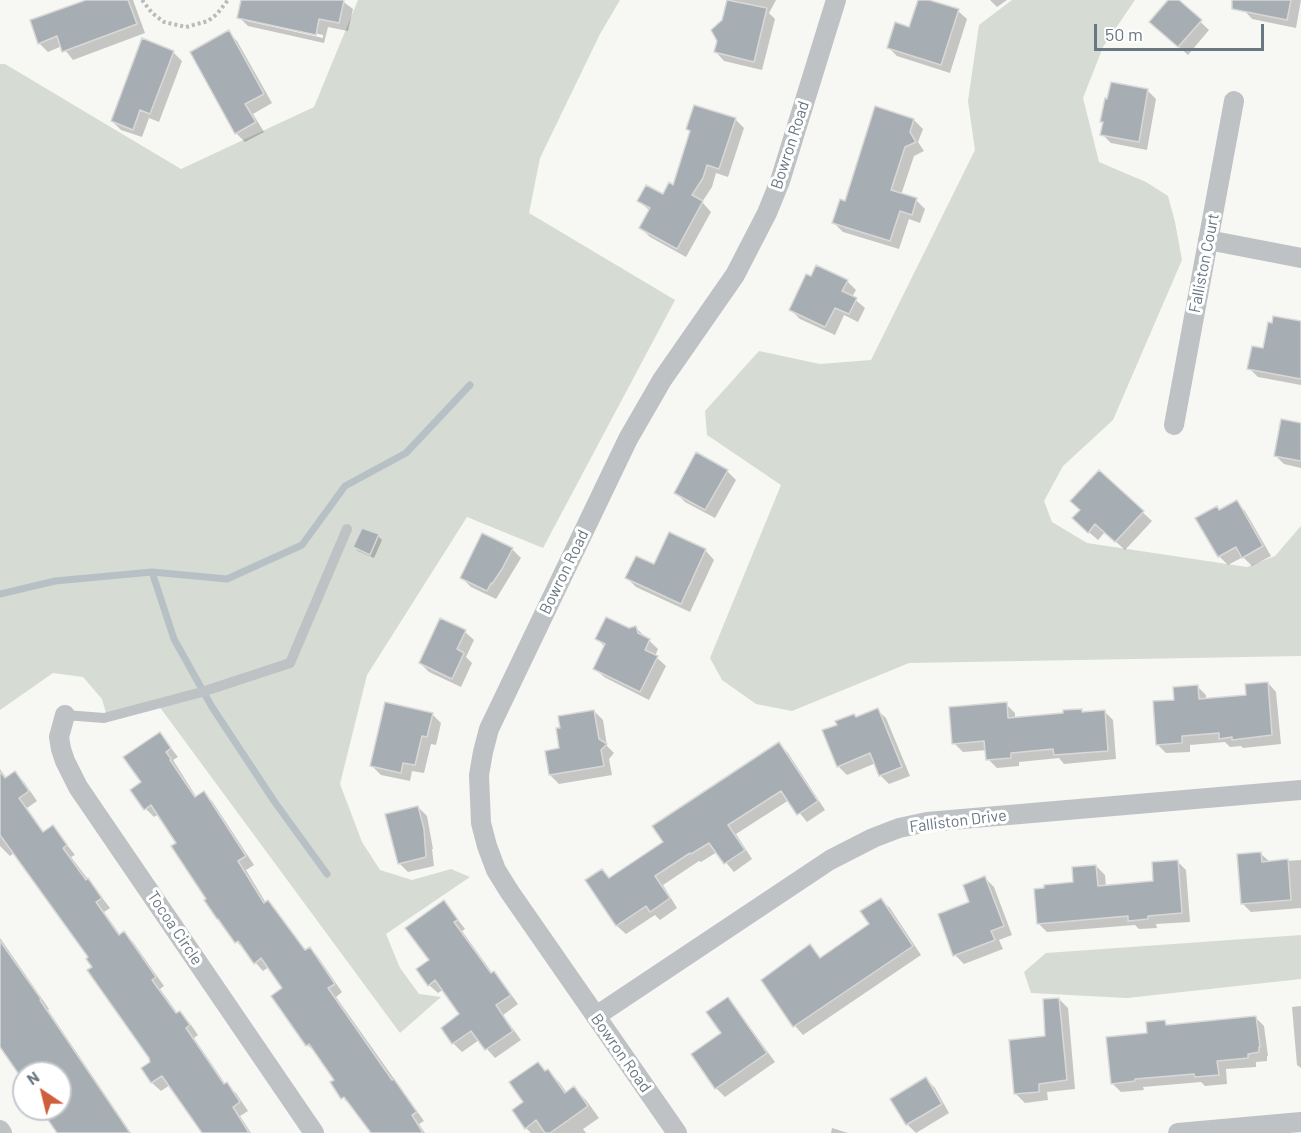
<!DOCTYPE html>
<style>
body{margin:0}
#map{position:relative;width:1301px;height:1133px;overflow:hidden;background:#f7f7f4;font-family:Barlow,sans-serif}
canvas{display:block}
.north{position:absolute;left:12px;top:1061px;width:60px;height:60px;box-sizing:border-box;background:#fff;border:2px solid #c3c9cd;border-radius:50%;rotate:325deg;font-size:16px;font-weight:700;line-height:24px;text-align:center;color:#697782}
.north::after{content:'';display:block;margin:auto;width:21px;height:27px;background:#cf5e3c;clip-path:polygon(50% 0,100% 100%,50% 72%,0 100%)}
.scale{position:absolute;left:1094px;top:24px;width:170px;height:27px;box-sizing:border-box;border:3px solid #697782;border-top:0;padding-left:8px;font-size:18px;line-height:21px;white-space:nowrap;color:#697782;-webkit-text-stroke:4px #fff;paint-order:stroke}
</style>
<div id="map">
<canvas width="1301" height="1133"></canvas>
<div class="north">N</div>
<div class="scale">50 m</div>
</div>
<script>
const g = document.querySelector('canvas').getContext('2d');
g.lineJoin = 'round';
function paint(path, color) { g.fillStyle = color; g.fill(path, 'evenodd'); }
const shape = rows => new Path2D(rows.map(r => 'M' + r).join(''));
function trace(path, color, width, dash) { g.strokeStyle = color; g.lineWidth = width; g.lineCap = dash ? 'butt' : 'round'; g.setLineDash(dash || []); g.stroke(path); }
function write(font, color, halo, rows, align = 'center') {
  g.font = font + ' Barlow,sans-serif'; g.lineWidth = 6; g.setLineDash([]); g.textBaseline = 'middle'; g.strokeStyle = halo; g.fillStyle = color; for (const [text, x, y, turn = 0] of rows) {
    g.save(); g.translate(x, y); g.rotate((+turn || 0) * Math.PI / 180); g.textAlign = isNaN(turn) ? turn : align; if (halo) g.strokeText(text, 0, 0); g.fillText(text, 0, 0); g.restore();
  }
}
const green = shape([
 [358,0,620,0,600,34,540,158,529,213,675,300,543,548,467,517,367,675,340,784,362,842,380,870,412,880,451,869,470,877,386,934,400,968,419,994,441,997,400,1033,156,702,107,716,102,699,83,677,53,673,0,710,0,64,5,64,181,169,314,107],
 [1012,0,1135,0,1103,47,1083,98,1099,162,1146,182,1168,196,1175,222,1182,260,1113,420,1063,466,1044,501,1052,522,1087,543,1247,567,1275,556,1301,526,1301,656,909,663,792,711,756,704,722,680,710,658,781,485,707,435,705,411,759,351,820,364,871,360,975,150,968,101,979,25],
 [1301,935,1301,979,1127,998,1031,993,1024,972,1046,953]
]);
const shadow = shape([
 [90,0,133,0,145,33,73,60,62,46,48,52,39,43],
 [243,0,341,0,353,9,348,31,328,27,324,43,248,26,239,17],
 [247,18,323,35,323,38,247,21],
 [728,0,776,0,769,13,775,19,762,70,724,61,716,52],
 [919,0,958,11,967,19,950,73,897,56,888,47,910,29],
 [990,0,1007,0,997,7],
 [1170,0,1177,0,1209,30,1188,55,1160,30],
 [1246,0,1301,0,1296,28,1252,19,1244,10],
 [228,32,237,41,272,103,253,114,264,132,245,142,236,133],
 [173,52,182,61,159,122,149,118,142,137,121,130,112,121],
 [1147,90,1156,99,1147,150,1111,143,1102,134,1104,123,1102,121],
 [735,119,744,128,728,177,716,173,712,187,702,202,711,212,686,257,650,237,641,228,650,211,639,201,663,196,674,187,691,133,688,129],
 [914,120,923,129,918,142,924,151,914,156,901,195,916,200,925,209,920,223,909,219,899,249,843,232,834,223,846,203],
 [847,281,856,290,852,297,865,308,858,322,844,315,835,335,800,319,791,310],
 [1301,322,1301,385,1258,377,1249,368,1264,349],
 [1301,425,1301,468,1284,464,1275,455],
 [727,471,736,480,715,518,685,502,676,493],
 [1099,472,1152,521,1125,550,1105,532,1098,540,1083,527,1082,511],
 [1236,502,1245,511,1271,556,1252,566,1243,557,1228,565,1219,556,1220,511],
 [363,530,378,536,382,540,374,558,358,551,354,547],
 [670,534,706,551,714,560,690,612,636,587,627,578,655,566],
 [512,549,521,558,496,599,471,587,462,578],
 [636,628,658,649,655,656,666,666,649,700,604,677,595,668,605,647,597,639],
 [465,632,474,640,466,657,472,663,461,687,429,672,420,663],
 [1268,683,1276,692,1281,744,1243,748,1241,746,1230,747,1225,742,1190,745,1190,752,1166,753,1157,744,1176,701,1197,686,1206,695,1206,700,1248,696],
 [1006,704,1015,713,1015,719,1065,715,1081,710,1084,713,1104,711,1113,720,1116,759,1064,764,1059,758,1019,762,1019,766,997,768,988,759,987,750,963,752,954,743],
 [877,710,886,718,910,776,889,784,880,775,876,763,847,775,838,766,857,718],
 [594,711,603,720,607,746,614,753,609,759,612,775,559,784,550,775,561,749],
 [432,714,441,723,436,745,431,744,424,773,412,771,410,781,381,775,372,766],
 [160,734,178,757,173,760,197,798,203,793,212,801,254,865,246,870,266,903,268,902,276,910,306,951,310,948,318,957,342,992,336,997,424,1121,419,1124,425,1133,372,1133,352,1105,351,1106,344,1099,351,1094,336,1080,317,1053,307,1045,285,989,269,967,263,971,237,942,208,899,178,843,159,814,154,817,146,809,143,783],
 [779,744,788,753,825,810,807,822,789,800,736,834,752,859,734,872,717,852,701,862,699,861,663,885,677,908,660,920,655,915,626,934,617,926,587,881,610,879,665,842],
 [0,769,7,779,15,773,24,782,37,801,27,808,44,833,53,827,75,855,71,857,110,908,104,912,121,936,124,933,133,942,164,986,160,989,178,1014,180,1013,189,1022,198,1035,194,1038,226,1085,236,1093,248,1111,240,1116,251,1133,204,1133,170,1085,161,1091,152,1083,143,1069,151,1063,150,1058,90,958,14,853,10,856,0,846],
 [418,807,427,816,433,849,432,849,434,866,408,872,399,863],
 [1260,853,1270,862,1301,860,1301,908,1251,912,1242,903],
 [1177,861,1186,870,1190,922,1156,924,1157,928,1139,929,1135,925,1047,932,1038,923,1075,884,1096,866,1105,875,1106,887,1155,882],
 [985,878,994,887,1012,935,999,940,1003,949,964,964,955,955,971,903],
 [881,900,890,908,921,955,803,1035,795,1026,810,946,821,958,871,925],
 [444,902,465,929,462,931,493,974,502,982,518,1004,503,1015,521,1040,495,1058,479,1040,462,1052,453,1043,461,1014,444,989,438,993,429,985,431,961],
 [0,938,49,1009,48,1010,131,1133,60,1133,43,1109,60,1109,60,1073,24,1073,24,1081,0,1046],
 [727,999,736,1008,775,1062,725,1097,716,1088,693,1054,723,1033],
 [1059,999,1068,1008,1075,1089,1047,1092,1048,1100,1025,1103,1016,1094,1047,1036],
 [1301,1006,1301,1068,1297,1065,1292,1007],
 [1255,1017,1264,1026,1268,1056,1267,1056,1267,1061,1256,1062,1256,1067,1226,1069,1227,1084,1205,1086,1201,1082,1143,1087,1144,1090,1121,1092,1112,1083,1148,1034,1164,1021,1169,1026],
 [537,1063,559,1082,567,1093,574,1088,586,1100,599,1118,583,1129,586,1133,531,1133,526,1128,525,1102],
 [926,1079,935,1088,949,1113,916,1133,907,1124],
 [832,1128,848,1133,831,1133]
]);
const stream = shape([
 [152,572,174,639,212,707,274,801,327,874],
 [0,594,55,581,152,572,227,579,302,545,345,486,406,453,470,385]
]);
const building = shape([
 [86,0,128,0,137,24,62,52,57,36,38,44,30,20,86,0],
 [241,0,344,0,339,23,319,19,316,35,237,18,241,0],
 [727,0,767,8,754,62,714,52,717,41,711,30,722,20,727,0],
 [918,0,929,0,959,9,941,65,887,48,895,22,909,27,918,0],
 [1168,0,1179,0,1202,20,1178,47,1149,22,1168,0],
 [1232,0,1291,0,1287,20,1232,9,1232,0],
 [229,30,264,94,245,104,256,122,235,134,190,52,229,30],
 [142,38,174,51,150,114,140,110,133,130,111,121,142,38],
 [1111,82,1148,89,1139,142,1100,135,1103,122,1100,122,1105,98,1107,99,1111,82],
 [694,105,736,118,719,169,707,165,703,178,692,195,703,201,677,249,639,228,650,208,637,201,646,185,663,194,669,182,673,185,690,131,686,129,694,105],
 [875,106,914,119,910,132,916,142,905,147,891,190,917,198,912,215,900,211,890,241,832,223,840,199,845,201,875,106],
 [816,265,848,280,842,291,857,298,849,314,835,308,825,327,789,310,806,274,811,276,816,265],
 [1273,316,1301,321,1301,379,1247,369,1252,346,1263,348,1268,322,1272,323,1273,316],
 [1281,419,1301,423,1301,461,1274,456,1281,419],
 [696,452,728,470,705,510,674,493,696,452],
 [1099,470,1144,511,1115,542,1095,524,1088,533,1072,518,1080,510,1070,501,1099,470],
 [1237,500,1263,546,1242,558,1236,547,1218,557,1195,518,1217,506,1219,510,1237,500],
 [362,528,379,534,370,555,353,547,362,528],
 [669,532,706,549,681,604,625,578,636,556,654,564,669,532],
 [482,533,513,548,502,569,492,584,491,583,487,591,460,578,482,533],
 [606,617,629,628,636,626,638,633,650,639,645,650,658,656,640,692,593,669,605,644,595,639,606,617],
 [440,618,466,630,457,649,464,653,452,679,419,663,440,618],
 [1268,682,1272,735,1232,740,1232,737,1219,739,1219,733,1182,736,1182,743,1156,745,1153,701,1174,700,1173,687,1198,685,1199,699,1246,695,1245,684,1268,682],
 [385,702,433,713,427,737,422,736,415,765,403,763,401,773,370,766,385,702],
 [1007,702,1008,718,1063,713,1063,710,1082,709,1082,712,1105,710,1108,751,1054,755,1053,749,1011,753,1011,758,986,760,984,741,952,744,949,707,1007,702],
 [878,708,902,767,879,776,870,753,837,767,822,730,837,725,835,721,854,714,856,717,878,708],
 [594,710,599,739,607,744,601,750,604,766,549,775,545,751,559,748,556,728,560,728,558,716,594,710],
 [160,732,171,748,166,752,171,759,170,760,195,797,204,791,246,856,238,861,264,903,268,900,305,950,310,947,335,984,328,988,392,1080,394,1079,417,1112,412,1115,423,1133,371,1133,344,1097,341,1099,330,1082,334,1080,309,1044,306,1046,271,996,282,988,261,958,254,964,238,941,235,943,218,919,217,919,204,900,206,899,171,846,176,843,151,805,144,810,130,790,141,782,123,757,160,732],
 [779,742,818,801,797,815,781,791,728,825,745,850,724,864,709,843,691,854,690,853,655,876,670,898,650,912,646,906,616,926,585,880,602,869,609,878,663,842,652,826,779,742],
 [0,771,5,778,15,771,29,791,19,798,43,832,53,825,67,845,63,848,86,880,88,878,102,898,96,902,119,935,124,931,156,977,152,980,176,1013,180,1011,190,1025,186,1028,224,1084,227,1082,240,1102,233,1107,249,1133,202,1133,162,1076,151,1083,141,1068,150,1062,149,1058,87,970,92,967,86,959,88,957,0,835,0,771],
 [418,806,424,829,426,857,398,864,385,814,418,806],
 [1261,852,1262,862,1288,859,1291,900,1241,904,1237,854,1261,852],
 [1178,860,1182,913,1148,916,1148,919,1128,921,1128,916,1037,924,1034,889,1044,888,1044,885,1073,882,1072,867,1096,865,1098,886,1153,881,1152,862,1178,860],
 [985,876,1004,926,991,931,995,940,953,956,938,914,969,902,963,885,985,876],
 [881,898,913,946,793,1027,761,980,810,944,820,958,869,924,860,911,881,898],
 [444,900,458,920,454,922,491,973,494,971,511,995,496,1005,513,1031,485,1050,471,1031,452,1044,441,1028,459,1014,435,980,428,986,416,969,429,960,405,928,444,900],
 [0,941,41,999,40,1000,130,1133,57,1133,44,1114,52,1109,60,1109,60,1073,18,1073,0,1047,0,941],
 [728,997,767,1053,715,1089,691,1054,721,1033,706,1012,728,997],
 [1059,998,1067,1080,1039,1084,1039,1092,1014,1094,1009,1040,1045,1036,1043,999,1059,998],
 [1256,1016,1260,1047,1259,1047,1259,1052,1248,1054,1248,1058,1217,1061,1219,1075,1195,1077,1194,1074,1135,1079,1135,1081,1111,1084,1106,1037,1147,1033,1146,1022,1165,1020,1166,1025,1256,1016],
 [538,1062,545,1071,548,1069,565,1093,574,1086,588,1106,550,1133,545,1133,536,1120,525,1129,512,1110,523,1102,509,1082,538,1062],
 [926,1077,942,1104,906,1125,890,1099,926,1077]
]);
const path = shape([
 [142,0,152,13,164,22,186,27,208,21,217,14,228,0]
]);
const service = shape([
 [65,715,104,718,202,692,290,663,347,529]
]);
const minor = shape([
 [1208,240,1301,258],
 [1174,425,1234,101],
 [65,715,59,737,61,749,65,761,78,787,314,1133],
 [596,1016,830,860,873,838,899,828,927,822,1301,790],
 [0,1130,2,1133],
 [677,1133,509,891,496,870,487,846,481,823,479,775,483,752,489,729,628,439,662,380,735,275,767,213,780,181,836,0],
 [1178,1133,1301,1122]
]);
const streetNames = [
 ["Bowron Road",790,145,-72],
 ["Falliston Court",1204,263,-79],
 ["Bowron Road",564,572,-64],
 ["Falliston Drive",958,821,-7],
 ["Tocoa Circle",175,928,56],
 ["Bowron Road",621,1053,55]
];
paint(green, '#d6dbd4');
paint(shadow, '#0003');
trace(stream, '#b7c1c5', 7);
paint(building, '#a6adb3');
trace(building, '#d8d8d7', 1.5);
trace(path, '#b8bbbd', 4, [3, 3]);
trace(service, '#bec2c5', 10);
trace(minor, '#bec2c5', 20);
write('16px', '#697782', '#fff', streetNames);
</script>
